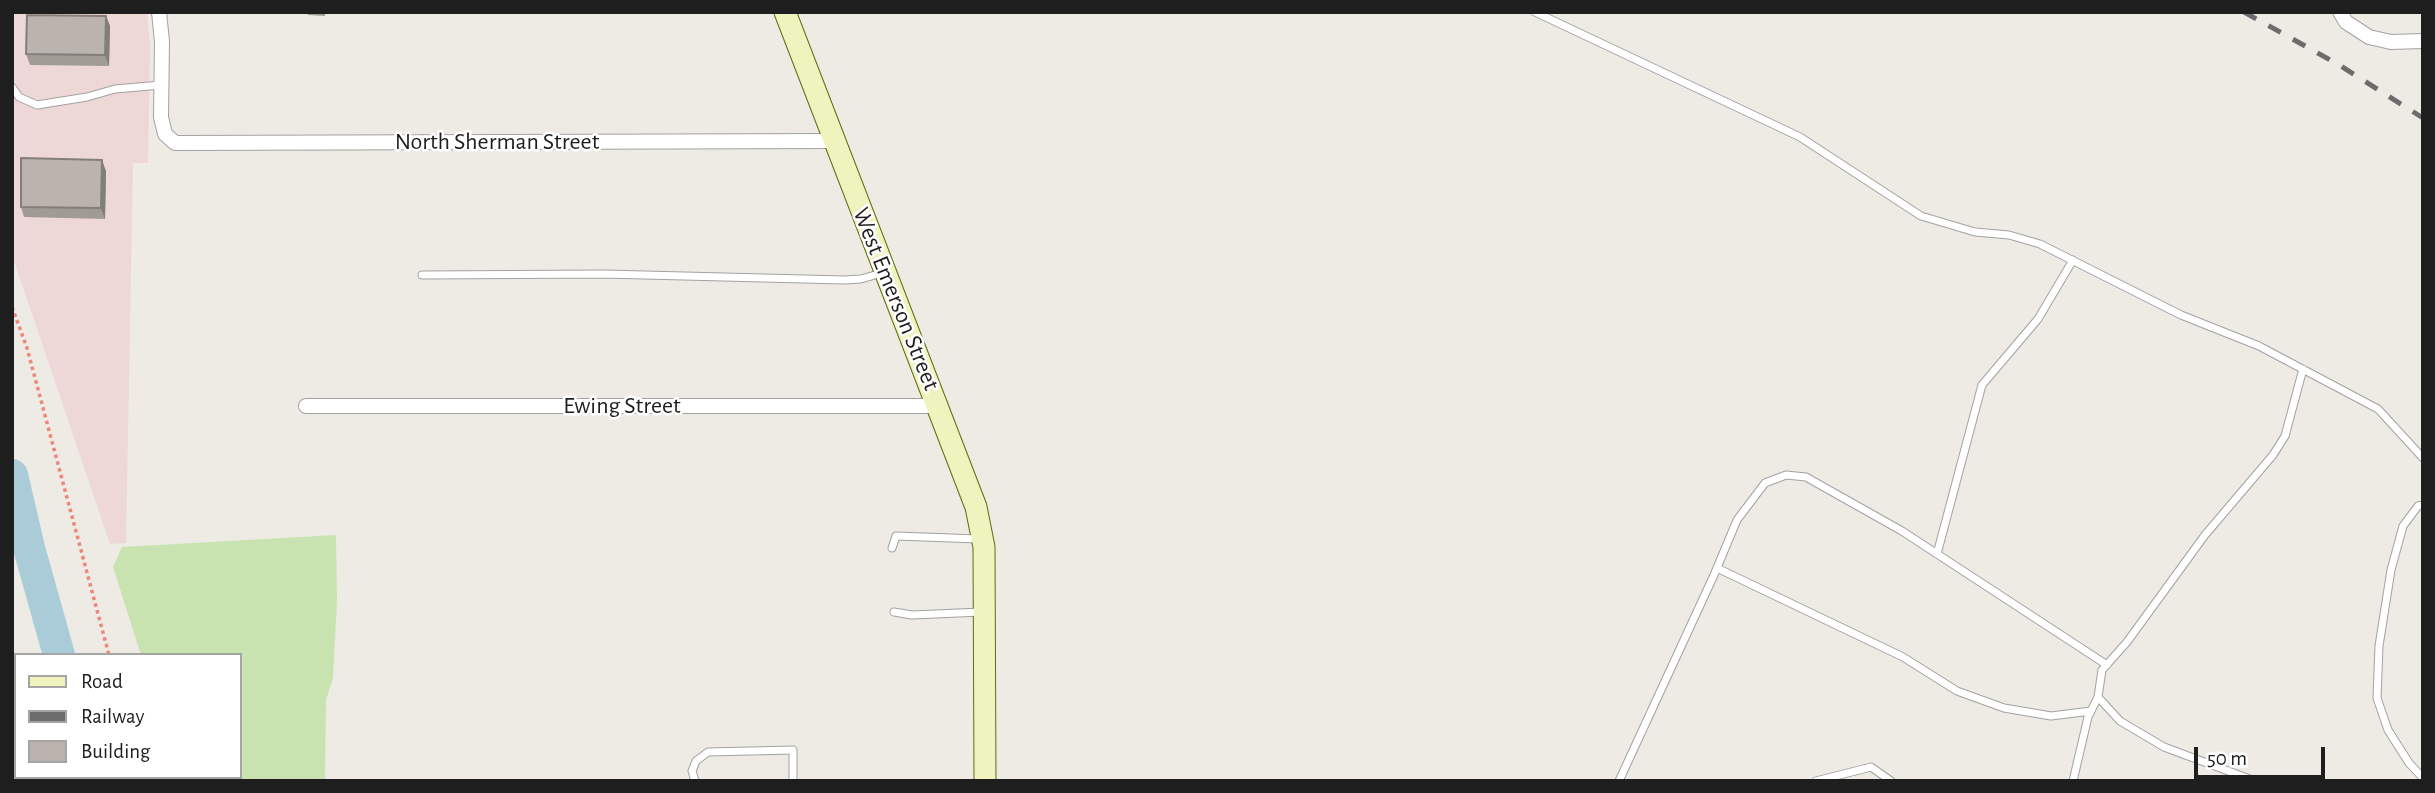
<!DOCTYPE html>
<style>
body{margin:0}
#map{position:relative;width:2435px;height:793px;overflow:hidden;background:#eeebe5;font-family:"Alegreya Sans",sans-serif}
canvas{display:block}
.frame{position:absolute;inset:0;border:14px solid #1e1e1e;pointer-events:none}
.legend{position:absolute;left:14px;top:653px;width:228px;height:126px;box-sizing:border-box;background:#fff;border:2px solid #a5a5a5;margin:0;padding:9px 12px;list-style:none;font-size:21px;color:#1e1e1e}
.legend li{display:flex;align-items:center;gap:14px;height:35px}
.legend b{width:35px;border:2px solid #a5a5a5}
.scale{position:absolute;left:2194px;top:747px;width:131px;height:32px;box-sizing:border-box;border:4px solid #1e1e1e;border-top:0;padding-left:9px;font-size:21px;line-height:24px;white-space:nowrap;color:#1e1e1e;-webkit-text-stroke:5px #fff;paint-order:stroke}
</style>
<div id="map">
<canvas width="2435" height="793"></canvas>
<div class="frame"></div>
<ul class="legend">
<li><b style="height:9px;background:#eff3be"></b>Road</li>
<li><b style="height:9px;background:#6c6c6c"></b>Railway</li>
<li><b style="height:19px;background:#bbb4ae"></b>Building</li>
</ul>
<div class="scale">50 m</div>
</div>
<script>
const g = document.querySelector('canvas').getContext('2d');
g.lineJoin = 'round';
function paint(path, color) { g.fillStyle = color; g.fill(path, 'evenodd'); }
const shape = rows => new Path2D(rows.map(r => 'M' + r).join(''));
function trace(path, color, width, dash) { g.strokeStyle = color; g.lineWidth = width; g.lineCap = dash ? 'butt' : 'round'; g.setLineDash(dash || []); g.stroke(path); }
function write(font, color, halo, rows, align = 'center') {
  g.font = font + ' "Alegreya Sans",sans-serif'; g.lineWidth = 5; g.setLineDash([]); g.textBaseline = 'middle'; g.strokeStyle = halo; g.fillStyle = color; for (const [text, x, y, turn = 0] of rows) {
    g.save(); g.translate(x, y); g.rotate((+turn || 0) * Math.PI / 180); g.textAlign = isNaN(turn) ? turn : align; if (halo) g.strokeText(text, 0, 0); g.fillText(text, 0, 0); g.restore();
  }
}
const commercial = shape([
 [12,12,147,12,150,46,148,163,133,163,126,543,110,544,12,255]
]);
const grass = shape([
 [336,535,337,601,333,678,326,700,325,781,181,781,180,777,240,777,240,655,141,655,113,567,122,547]
]);
const river = shape([
 [12,475,29,548,59,655],
 [92,777,93,781]
]);
const path = shape([
 [12,307,27,348,109,655],
 [142,777,143,781]
]);
const lane = shape([
 [1535,12,1800,137,1921,216,1975,232,2009,235,2040,244,2181,315,2259,346,2378,409,2423,458],
 [12,87,19,97,37,105,87,97,115,89,161,85],
 [422,275,604,274,844,280,861,279,882,273],
 [2423,505,2418,506,2403,526,2391,570,2379,646,2377,698,2388,730,2409,763,2423,778],
 [892,548,896,536,978,539],
 [1937,554,1982,385,2038,319,2073,260],
 [1717,568,1903,657,1957,691,2004,708,2051,716,2091,711],
 [894,612,912,615,981,612],
 [2098,697,2120,721,2164,747,2255,781],
 [695,781,692,771,696,761,708,752,793,750,793,781],
 [1619,781,1714,575,1737,520,1765,483,1786,475,1806,477,1902,531,2107,665],
 [1816,781,1871,767,1891,781],
 [2073,781,2088,717,2098,697,2102,670,2127,642,2205,535,2273,455,2285,436,2303,369]
]);
const street = shape([
 [159,12,162,42,161,117,165,134,175,143,833,141],
 [2340,12,2346,22,2369,37,2391,42,2423,41],
 [306,406,938,406]
]);
const secondary = shape([
 [785,12,976,507,984,547,985,781]
]);
const rail = shape([
 [2244,12,2341,66,2423,118]
]);
const wall = shape([
 [307,12,325,12,325,16,308,15],
 [106,16,110,26,109,66,30,65,26,54],
 [106,171,105,219,24,217,21,207]
]);
const shadedWall = shape([
 [106,16,110,26,109,66,105,55],
 [102,160,106,171,105,219,101,208]
]);
const building = shape([
 [27,15,106,16,105,55,26,54,27,15],
 [21,158,102,160,101,208,21,207,21,158]
]);
const streetNames = [
 ["North Sherman Street",497,142],
 ["West Emerson Street",896,299,68],
 ["Ewing Street",622,406]
];
paint(commercial, '#edd8d6');
paint(grass, '#c8e3b0');
trace(river, '#aaccd8', 32);
trace(lane, '#a2a2a2', 9);
trace(street, '#a2a2a2', 16);
trace(secondary, '#5f6b10', 23);
trace(path, '#ec8779', 3.5, [3.5, 3.5]);
trace(lane, '#fff', 7);
trace(street, '#fff', 14);
trace(secondary, '#eff3be', 21);
trace(rail, '#6c6c6c', 5, [14, 14]);
paint(wall, '#a19b96');
paint(shadedWall, '#837e7a');
paint(building, '#bbb4ae');
trace(building, '#837e7a', 2);
write('24px', '#1e1e1e', '#fff', streetNames);
</script>
